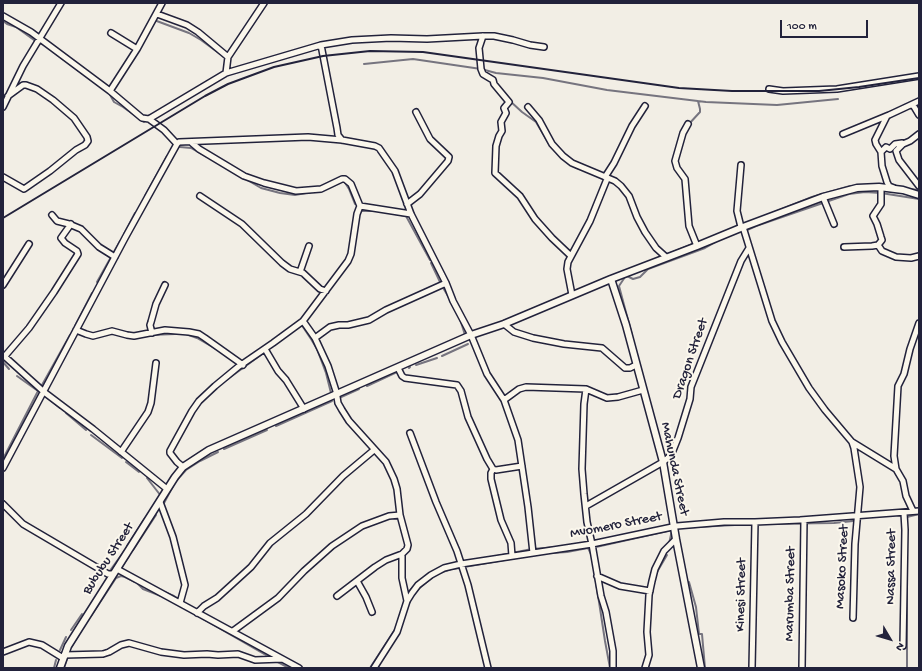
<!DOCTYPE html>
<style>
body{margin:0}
#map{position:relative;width:922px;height:671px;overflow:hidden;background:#f2eee5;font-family:"Gochi Hand",sans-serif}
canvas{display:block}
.frame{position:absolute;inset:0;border:4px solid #22223b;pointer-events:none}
.north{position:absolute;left:870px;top:619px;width:40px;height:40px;-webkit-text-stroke:3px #fbf7ec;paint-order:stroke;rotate:128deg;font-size:11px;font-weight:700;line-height:16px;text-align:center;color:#22223b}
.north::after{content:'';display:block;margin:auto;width:14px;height:18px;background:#22223b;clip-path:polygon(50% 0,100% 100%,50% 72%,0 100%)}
.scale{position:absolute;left:780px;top:20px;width:88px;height:18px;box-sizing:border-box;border:2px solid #22223b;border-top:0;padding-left:5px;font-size:12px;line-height:14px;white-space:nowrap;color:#22223b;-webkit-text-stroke:3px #fbf7ec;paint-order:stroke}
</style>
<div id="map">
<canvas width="922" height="671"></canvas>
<div class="frame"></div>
<div class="north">N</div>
<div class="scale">100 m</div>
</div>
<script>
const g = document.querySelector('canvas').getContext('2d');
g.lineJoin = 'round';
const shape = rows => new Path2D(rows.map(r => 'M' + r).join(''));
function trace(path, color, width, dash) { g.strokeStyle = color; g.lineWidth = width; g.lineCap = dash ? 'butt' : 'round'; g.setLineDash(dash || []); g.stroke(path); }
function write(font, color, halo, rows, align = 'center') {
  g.font = font + ' "Gochi Hand",sans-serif'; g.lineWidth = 4; g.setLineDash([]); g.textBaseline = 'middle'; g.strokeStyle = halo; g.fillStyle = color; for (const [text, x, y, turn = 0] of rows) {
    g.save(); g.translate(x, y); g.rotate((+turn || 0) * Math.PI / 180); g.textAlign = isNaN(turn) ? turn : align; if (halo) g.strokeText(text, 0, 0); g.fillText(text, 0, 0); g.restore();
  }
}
const stream = shape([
 [154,20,189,33,201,40,220,54],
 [3,21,7,24,16,27,34,40],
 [38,45,40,43,45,45,64,60],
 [364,64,413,59,481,69,496,73,543,78,607,90,706,102,777,105,838,99],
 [72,66,98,85],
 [109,93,114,102,123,107,144,122],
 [510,101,522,112,536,122,549,144],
 [688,125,700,112,700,109,698,101],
 [180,147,191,148,207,157],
 [570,164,576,168,582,169],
 [237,174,261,188,280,193,295,195,317,191],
 [338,183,344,181,349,189,355,204],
 [908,189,919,190],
 [145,196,167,156],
 [384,212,406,216,430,260],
 [359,213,362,211,380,211],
 [762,217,812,197,850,186,870,185],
 [745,231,756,226,849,194,865,192,881,193,919,199],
 [124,234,135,213],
 [668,254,695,243],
 [431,263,441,284],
 [97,282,120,241],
 [442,286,451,301],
 [525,312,597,282],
 [460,319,465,335],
 [300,325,301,324,311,339,317,349,326,373,331,393,333,393],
 [75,326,92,293],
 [186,334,197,338,216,349],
 [151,335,175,334],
 [632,335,619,286,625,277,627,276,633,279,640,277,648,269,705,248,721,239],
 [442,356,468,344],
 [3,362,9,369],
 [416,365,437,358],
 [409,368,410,367],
 [225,381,265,352],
 [42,385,70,335],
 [367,386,397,372],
 [44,395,60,408],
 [339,398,359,389],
 [66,413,86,430],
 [276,426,332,401],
 [91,435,122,458],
 [224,449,267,430],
 [3,459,38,391,17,376],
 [126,462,139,472],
 [147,478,161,496],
 [177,480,186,470,200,461,218,452],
 [163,505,173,486],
 [673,507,678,536],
 [761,524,834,523,853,521],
 [907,527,907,517,919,514],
 [678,528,754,524],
 [127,546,145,518],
 [596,547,672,530,669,544],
 [133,550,156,515],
 [552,553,567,552,588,548,592,556,605,641,610,668],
 [497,556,532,549,557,547],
 [446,565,457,563],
 [464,567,516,558],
 [109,572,125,550],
 [127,572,121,568,129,556],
 [657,572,667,555],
 [440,573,451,569,460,568,461,570],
 [687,581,687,583,689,582,696,607,699,634,702,634,705,668],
 [137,583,143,589,161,596],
 [162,591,174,596,188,605],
 [416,591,434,576],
 [406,595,414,586],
 [91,616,116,578,121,576,125,577,135,582],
 [198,616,271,658],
 [399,618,405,599],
 [650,622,651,610],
 [71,630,82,614],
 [70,649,78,636],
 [60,650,66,637],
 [276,661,289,668],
 [54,668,56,660],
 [64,668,67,659],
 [370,668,396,628],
 [907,668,907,547]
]);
const minor = shape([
 [157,14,187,25,198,32,228,57],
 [3,16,31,32,110,91,142,118,149,119,164,130,177,144],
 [111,33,137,49],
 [483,36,479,48,481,69,483,74,493,80,494,84,509,102,504,108,506,113,501,122,502,131,499,136,496,146,495,173,520,196,535,219,552,238,571,256],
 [321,45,337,128,338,135,342,140],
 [226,73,228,57,264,3],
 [769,89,783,91,837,89,919,76],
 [110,91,137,49,162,3],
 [913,105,919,115],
 [3,107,23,66,61,3],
 [528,107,539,120,552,144,563,156,572,163,615,181,621,186,629,196,637,217,645,232,656,248,666,257],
 [887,116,875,140,876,144,881,152,882,166,887,182,889,186,894,188],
 [149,119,226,73,321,45,352,40,391,38,427,39,483,36,494,36,513,40,530,45,544,47],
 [688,124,683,133,675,161,677,168,685,179,689,226,697,246],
 [843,134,889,115,919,101],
 [919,134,910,141,903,144,896,151,899,160,919,186],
 [881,152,886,147,890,149,895,144,902,143],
 [741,165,737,211,741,227],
 [3,177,24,189,50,171,76,150,85,145,88,141,87,137,74,118,53,100,37,89,26,85,23,85,8,96],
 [200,196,242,224,282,263,290,269,303,273,320,289,326,291],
 [823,197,834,224],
 [407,204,420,194,448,161,449,157,430,139,416,112],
 [360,206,411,214],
 [52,215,57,221,69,224,81,229,99,247,115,257],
 [743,227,772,321,782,342,809,388,825,410,852,442,854,448,860,487,855,544,853,618],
 [878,245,882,240,881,237,877,224,873,216,881,204,881,188],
 [844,247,872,246,878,245,882,251,896,257,911,258,919,256],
 [300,272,309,246],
 [3,285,29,244],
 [572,295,567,269,568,262,590,221,607,179,605,177,614,163,632,126,645,106],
 [303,321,315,338,328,366,336,391,338,403,342,410,349,421,386,462,394,479,397,489,400,515,408,545,407,549,402,554,402,578,407,601],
 [504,324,514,332,533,338,564,344,602,348,625,368,630,368,636,365],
 [76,330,86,334,93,336,112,331,127,335,134,336,165,330,189,332,199,334,205,338,243,365],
 [152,333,150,325,151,322,156,304,165,285],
 [315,338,330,327,339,325,348,325,369,320,386,310,446,283],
 [265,349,278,371,286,380,304,409],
 [3,355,44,392,93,429,167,489],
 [5,356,29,328,54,292,78,254,77,251,65,243,61,238,71,224],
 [398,368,402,376,405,378,457,385,461,391,468,417,487,459,493,469,496,470,522,466],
 [586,389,584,404,582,469,584,494,587,522,592,544,601,596,606,612,613,651,613,668],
 [504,400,519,389,526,387,586,389,607,398,618,397,643,390],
 [410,433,436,502,457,551,468,585,488,668],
 [852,442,896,469,903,481,906,496,913,511],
 [121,452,148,412,151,403,156,363],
 [183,467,177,462,170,453,170,451,192,411,199,401,215,386,238,367,273,343,303,321,348,261,351,254,357,214,360,206,351,184,345,179,342,179,321,189,296,191,264,183,244,176,199,149,192,143],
 [3,468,125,238,177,144,179,142,308,137,342,140,375,146,379,148,395,171,411,214,446,283,453,301,471,335,487,374,504,400,518,440,528,507,533,553],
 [493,469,491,473,491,479,501,520,511,543,512,556],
 [896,469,894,456,898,386,904,374,910,349,919,323],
 [160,502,173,537,185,585,180,603],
 [3,504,23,524,108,574,113,574],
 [586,506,663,462,668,458,672,453,678,438,690,399,691,387,741,261,749,248],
 [117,569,299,668],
 [597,576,620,586,650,591],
 [357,581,366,597,372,612],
 [337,596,375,567,386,560,402,554],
 [197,613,204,606,217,598,251,567,270,543,306,514,343,476,374,450],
 [233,631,278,598,304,571,332,546,362,526,389,516,400,515],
 [903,646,905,530,904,513],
 [3,652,29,642,42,645,63,658],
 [64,655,103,654,109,652,121,645,129,643,161,652,184,655,207,654,218,655,238,654,255,660,282,659],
 [374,668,397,632,407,601,412,593,418,585,431,575,444,568,461,564,592,544,677,526,724,522,755,522,800,520,919,511],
 [645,668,649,655,647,632,649,595,652,581,655,569,664,551,676,539],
 [752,668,755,522],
 [802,668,804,520]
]);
const tertiary = shape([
 [611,279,626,325,663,462,676,539,701,668],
 [60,668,68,646,80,627,175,477,183,467,209,450,471,335,504,324,611,279,697,246,743,227,823,197,857,188,879,187,903,190,919,195]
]);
const rail = shape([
 [3,218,205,96,228,84,274,67,323,56,370,51,423,52,679,88,732,91,819,91,859,87,919,78]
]);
const streetNames = [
 ["Dragon Street",691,359,-71],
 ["Mahunda Street",674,469,78],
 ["Mvomero Street",616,526,-11],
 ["Bububu Street",109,559,-57],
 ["Masoko Street",843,567,-87],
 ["Nassa Street",892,567,-89],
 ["Marumba Street",791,594,-89],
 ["Kinesi Street",742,595,-89]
];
trace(stream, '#76747f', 2);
trace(minor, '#22223b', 8);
trace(tertiary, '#22223b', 9);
trace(minor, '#fbf7ec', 5);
trace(tertiary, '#fbf7ec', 6);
trace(rail, '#22223b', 2);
write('14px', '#22223b', '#fbf7ec', streetNames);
</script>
